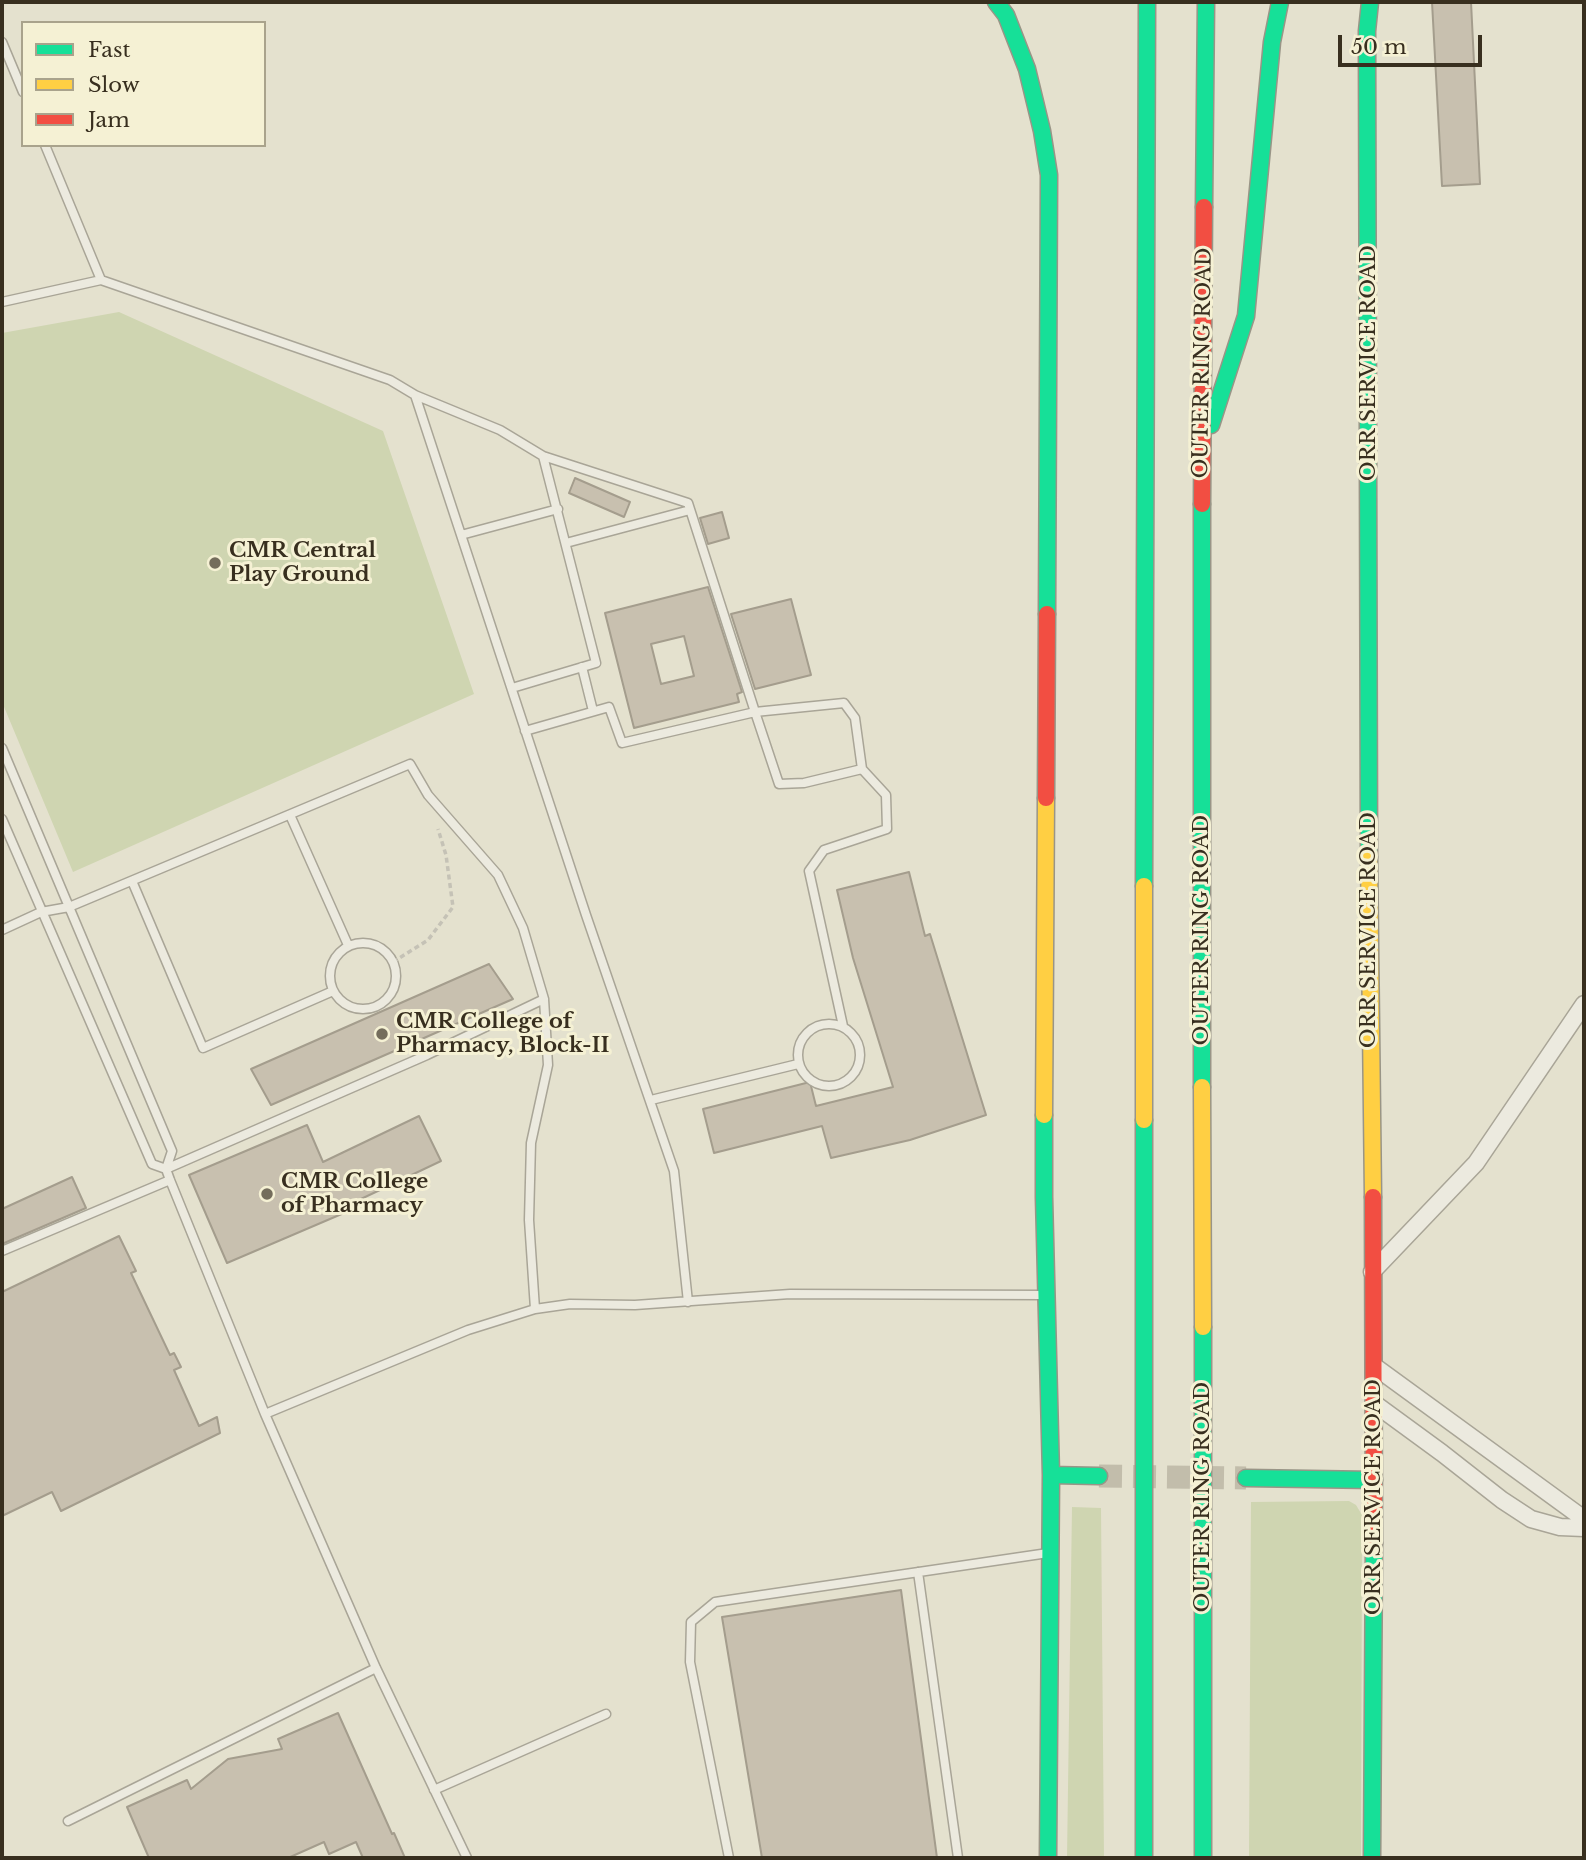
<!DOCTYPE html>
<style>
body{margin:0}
#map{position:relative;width:1586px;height:1860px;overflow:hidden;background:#e4e1ce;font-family:"Libre Baskerville",serif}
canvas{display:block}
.frame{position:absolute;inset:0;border:4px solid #382f1f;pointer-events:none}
.legend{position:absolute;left:21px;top:21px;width:245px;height:126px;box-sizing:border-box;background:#f5f1d4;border:2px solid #a9a38c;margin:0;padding:9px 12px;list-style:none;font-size:21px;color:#382f1f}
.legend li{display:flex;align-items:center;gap:14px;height:35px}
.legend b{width:35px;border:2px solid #a9a38c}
.scale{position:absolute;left:1338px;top:35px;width:144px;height:32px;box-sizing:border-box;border:4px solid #382f1f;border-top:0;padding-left:9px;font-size:21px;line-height:24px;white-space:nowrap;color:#382f1f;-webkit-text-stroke:5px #f5f1d4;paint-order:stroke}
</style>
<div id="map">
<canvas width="1586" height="1860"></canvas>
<div class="frame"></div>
<ul class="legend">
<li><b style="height:9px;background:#16e098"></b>Fast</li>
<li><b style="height:9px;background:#ffcf43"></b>Slow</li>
<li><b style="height:9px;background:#f24e42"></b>Jam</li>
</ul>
<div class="scale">50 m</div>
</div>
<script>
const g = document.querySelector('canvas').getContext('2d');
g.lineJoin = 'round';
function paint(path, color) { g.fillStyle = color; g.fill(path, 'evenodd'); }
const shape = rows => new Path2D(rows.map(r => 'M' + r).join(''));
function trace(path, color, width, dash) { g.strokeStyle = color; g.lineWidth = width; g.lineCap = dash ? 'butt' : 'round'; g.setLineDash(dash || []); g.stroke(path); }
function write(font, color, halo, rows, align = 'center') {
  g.font = font + ' "Libre Baskerville",serif'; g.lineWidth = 6; g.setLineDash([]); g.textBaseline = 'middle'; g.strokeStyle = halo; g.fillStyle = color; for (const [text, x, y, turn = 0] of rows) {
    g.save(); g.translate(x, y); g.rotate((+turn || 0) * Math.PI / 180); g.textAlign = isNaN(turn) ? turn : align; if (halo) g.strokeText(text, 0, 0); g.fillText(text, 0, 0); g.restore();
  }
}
const green = shape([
 [119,312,383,431,474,694,73,872,2,702,2,333],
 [1349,1501,1356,1505,1362,1515,1361,1858,1249,1858,1251,1502],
 [1072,1507,1101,1508,1104,1858,1067,1858]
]);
const building = shape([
 [1432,2,1471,2,1480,184,1442,186,1432,2],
 [575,478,630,502,624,517,569,493,575,478],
 [722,512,729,538,708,544,700,518,722,512],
 [708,587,742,692,737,694,739,702,634,728,605,613,708,587],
 [684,636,694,676,661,684,651,644,684,636],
 [791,599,811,675,755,689,731,614,791,599],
 [909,872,925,936,930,934,986,1115,910,1140,831,1158,822,1126,714,1153,703,1109,810,1082,816,1106,893,1087,853,958,837,890,909,872],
 [489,964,513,999,271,1105,251,1069,489,964],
 [419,1116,441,1161,342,1208,344,1213,227,1263,189,1175,307,1125,323,1162,419,1116],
 [72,1177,86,1208,2,1244,2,1209,72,1177],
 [119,1236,136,1271,131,1273,170,1355,174,1353,181,1367,174,1370,199,1426,217,1417,220,1433,61,1511,52,1492,2,1516,2,1292,119,1236],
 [901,1590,937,1858,762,1858,722,1617,901,1590],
 [338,1713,392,1834,394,1833,405,1858,363,1858,356,1842,329,1854,324,1842,288,1858,149,1858,127,1807,187,1780,191,1789,228,1759,282,1749,278,1739,338,1713]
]);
const secondaryTunnel = shape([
 [1099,1476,1246,1478]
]);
const path = shape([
 [393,962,428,940,453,907,446,855,438,829]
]);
const lane = shape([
 [2,42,23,92],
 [101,280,390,380,415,395,586,915,674,1171,688,1302],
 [2,302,101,280,45,145],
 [415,395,500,430,543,456,688,503,755,712,844,703,855,718,862,769],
 [461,535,558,509],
 [566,543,690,510],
 [582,667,593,711],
 [512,688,596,663,543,456],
 [525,731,609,707,622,743,755,712,779,784,804,783,862,769,886,795,887,829,824,850,809,871,843,1026],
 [2,748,172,1151,166,1169,170,1180,265,1414,376,1668,467,1858],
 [290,815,348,945],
 [2,819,152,1164,166,1169,427,1055,544,999],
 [132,881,203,1048,333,991],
 [2,930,41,912,69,907,410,764,428,795,498,875,523,928,544,999,548,1065,531,1143,529,1220,535,1309],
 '330 976a33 33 0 1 1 66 0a33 33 0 1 1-66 0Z',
 '798 1055a31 31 0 1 1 62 0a31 31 0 1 1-62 0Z',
 [651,1100,798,1064],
 [2,1251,170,1180],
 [265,1414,468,1330,535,1309,570,1304,635,1305,790,1294,1044,1295],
 [918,1572,958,1858],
 [434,1790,606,1714],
 [68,1821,376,1668],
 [729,1858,690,1662,691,1622,715,1602,1048,1553]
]);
const street = shape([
 [1372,1272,1476,1163,1584,1004],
 [1374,1366,1584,1519],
 [1375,1404,1442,1453,1502,1500,1531,1519,1560,1527,1584,1528]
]);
const fast = shape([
 [996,2,1006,15,1027,69,1042,131,1049,175,1047,614],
 [1204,207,1206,2],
 [1211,425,1246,316,1272,42,1280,2],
 [1202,504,1202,1087],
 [1369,857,1367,31,1370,2],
 [1144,886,1147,2],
 [1044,1115,1044,1197,1051,1475,1048,1858],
 [1144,1120,1144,1858],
 [1203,1327,1203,1858],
 [1051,1475,1099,1476],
 [1246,1478,1374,1480],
 [1372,1858,1374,1543]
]);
const slow = shape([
 [1369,857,1373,1197],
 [1144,886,1144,1120],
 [1202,1087,1203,1327],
 [1044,1115,1046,798]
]);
const jam = shape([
 [1202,504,1204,207],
 [1046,798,1047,614],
 [1373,1197,1374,1543]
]);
const markers = [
 [215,563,7,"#746d5c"],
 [382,1034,7,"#746d5c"],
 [267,1194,7,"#746d5c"]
];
const streetNames = [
 ["OUTER RING ROAD",1203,363,-89],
 ["ORR SERVICE ROAD",1369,363,-90],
 ["OUTER RING ROAD",1202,930,-90],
 ["ORR SERVICE ROAD",1369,930,-90],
 ["OUTER RING ROAD",1203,1497,-90],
 ["ORR SERVICE ROAD",1374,1497,-90]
];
const poiNames = [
 ["CMR Central",229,551],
 ["Play Ground",229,575],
 ["CMR College of",396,1022],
 ["Pharmacy, Block-II",396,1046],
 ["CMR College",281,1182],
 ["of Pharmacy",281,1206]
];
paint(green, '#cfd5b1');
paint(building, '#c8c0af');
trace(building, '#a49d8d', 2);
trace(secondaryTunnel, '#c2bdab', 23, [23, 11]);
trace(lane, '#a9a597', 11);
trace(street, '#a9a597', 19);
trace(fast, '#999587', 19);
trace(slow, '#999587', 19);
trace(jam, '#999587', 19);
trace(path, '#c5c2b6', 3.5, [5, 3.5]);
trace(lane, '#eceadf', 8);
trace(street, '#eceadf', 16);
trace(fast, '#16e098', 16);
trace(slow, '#ffcf43', 16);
trace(jam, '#f24e42', 16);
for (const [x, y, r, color] of markers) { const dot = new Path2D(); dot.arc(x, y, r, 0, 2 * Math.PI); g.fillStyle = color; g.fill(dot); trace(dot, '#f5f1d4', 2.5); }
write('21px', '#382f1f', '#f5f1d4', streetNames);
write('bold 21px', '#382f1f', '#f5f1d4', poiNames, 'left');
</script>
